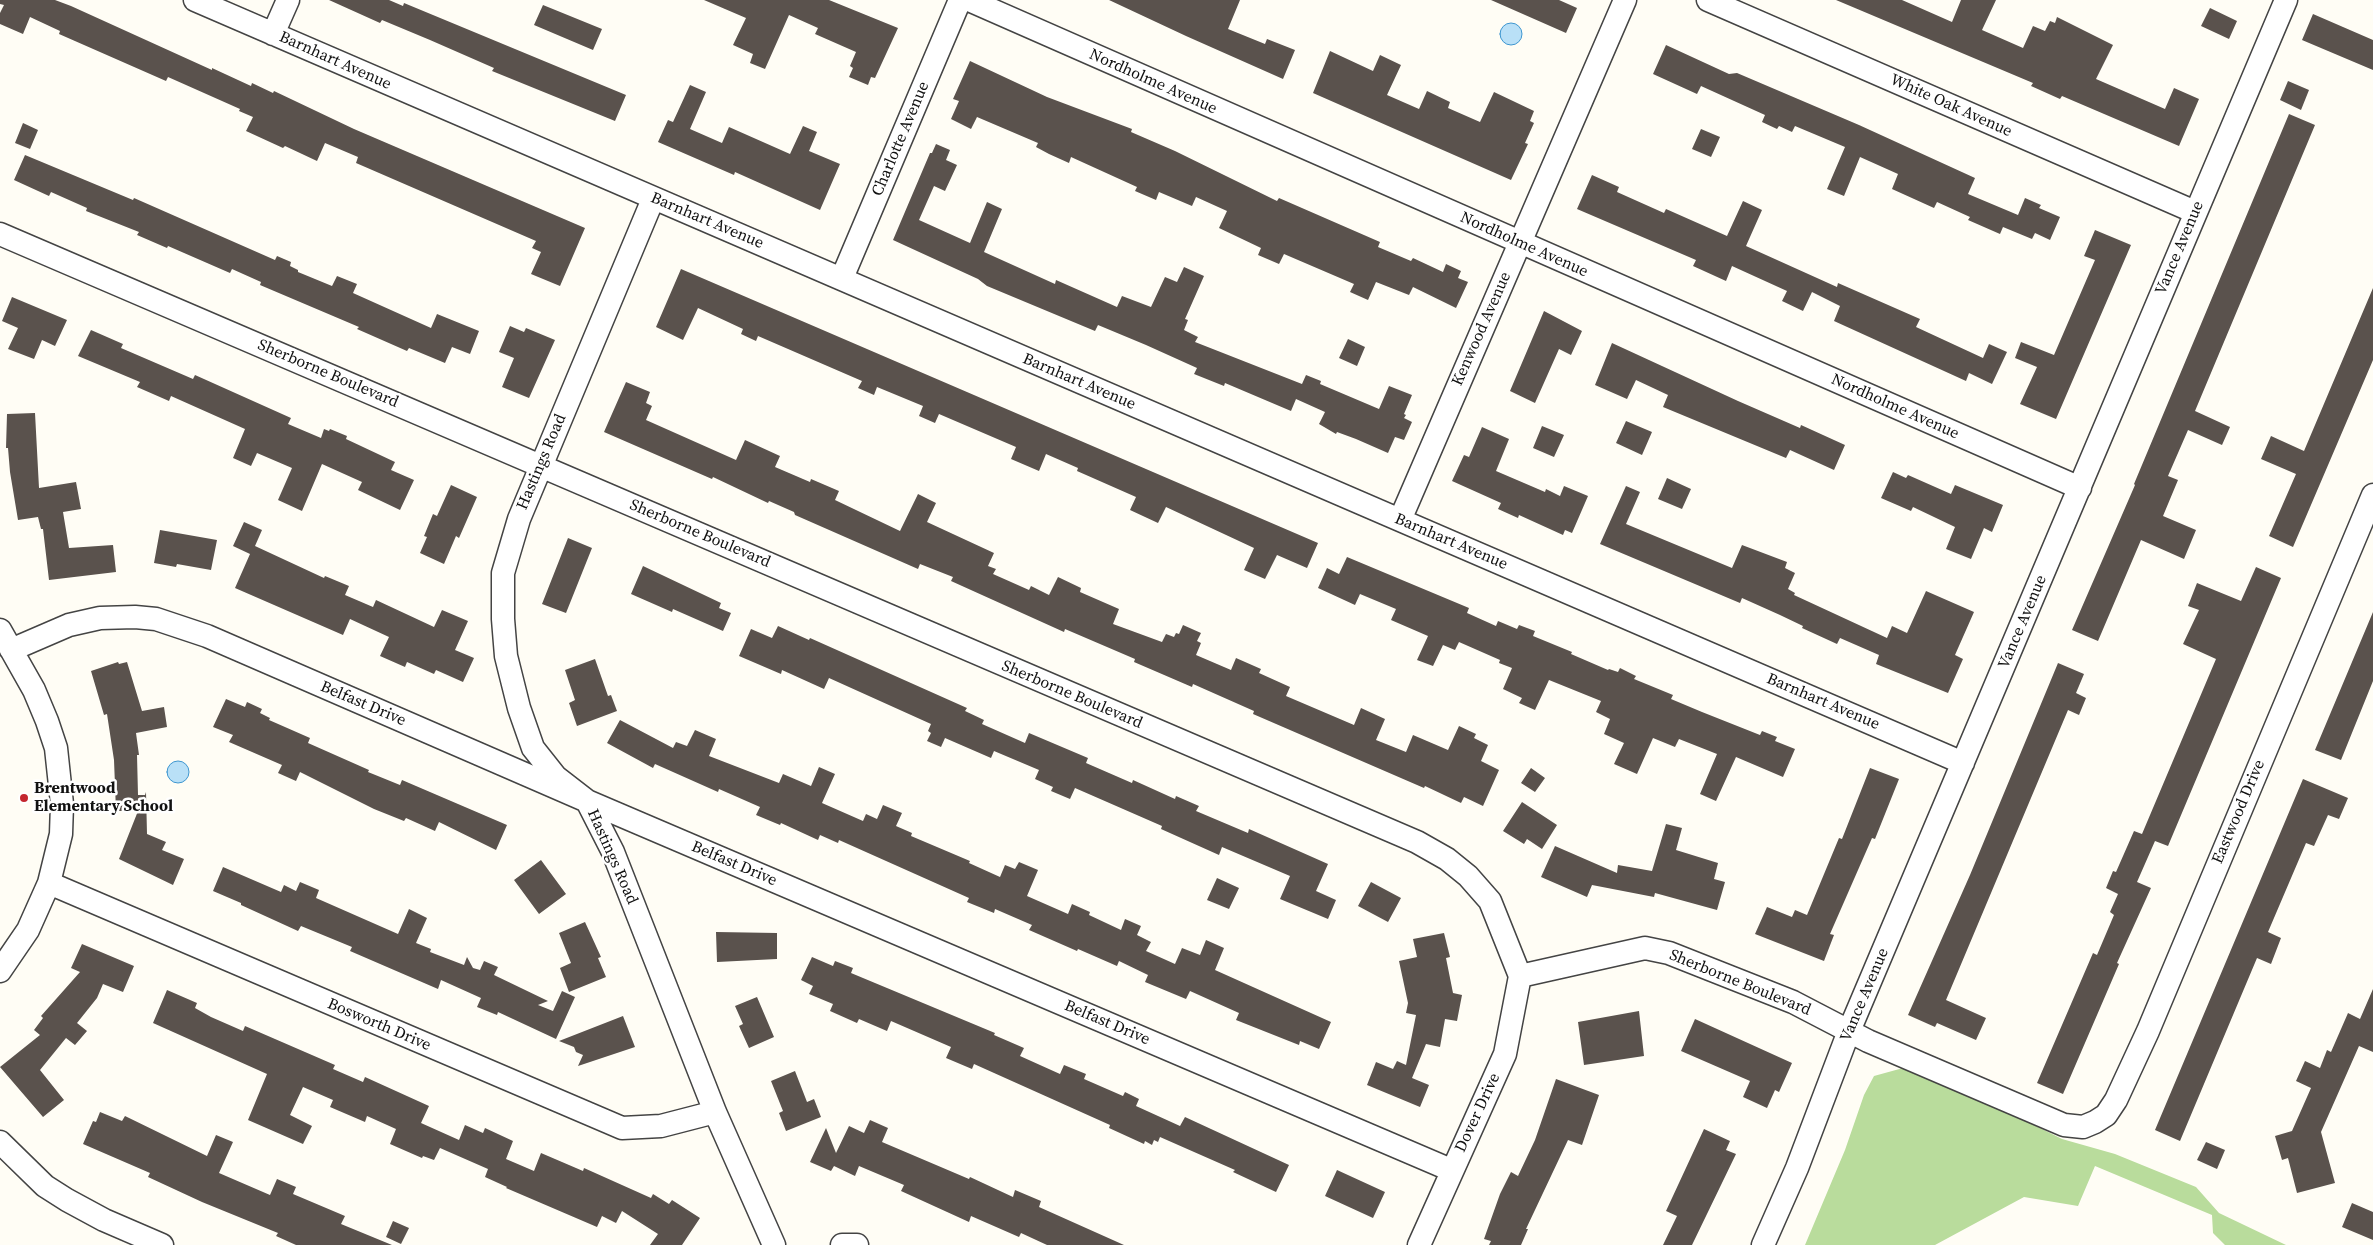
<!DOCTYPE html>
<style>
body{margin:0}
canvas{display:block;background:#fffdf5}
</style>
<canvas width="2373" height="1245"></canvas>
<script>
const g = document.querySelector('canvas').getContext('2d');
g.lineJoin = 'round';
function paint(path, color) { g.fillStyle = color; g.fill(path, 'evenodd'); }
const shape = rows => new Path2D(rows.map(r => 'M' + r).join(''));
function trace(path, color, width, dash) { g.strokeStyle = color; g.lineWidth = width; g.lineCap = dash ? 'butt' : 'round'; g.setLineDash(dash || []); g.stroke(path); }
function write(font, color, halo, rows, align = 'center') {
  g.font = font + ' "Source Serif 4",serif'; g.lineWidth = 5; g.setLineDash([]); g.textBaseline = 'middle'; g.strokeStyle = halo; g.fillStyle = color; for (const [text, x, y, turn = 0] of rows) {
    g.save(); g.translate(x, y); g.rotate((+turn || 0) * Math.PI / 180); g.textAlign = isNaN(turn) ? turn : align; if (halo) g.strokeText(text, 0, 0); g.fillText(text, 0, 0); g.restore();
  }
}
const forest = shape([
 [1903,1068,2006,1111,2062,1139,2115,1154,2196,1187,2219,1213,2286,1245,2225,1245,2213,1233,2212,1215,2095,1166,2078,1206,2024,1197,1935,1245,1805,1245,1845,1150,1864,1095,1874,1076]
]);
const water = shape([
 '1500 34a11 11 0 1 1 22 0a11 11 0 1 1-22 0Z',
 '167 772a11 11 0 1 1 22 0a11 11 0 1 1-22 0Z'
]);
const building = shape([
 [0,0,55,0,71,6,212,70,212,68,251,86,252,83,273,93,274,91,354,129,585,228,560,286,531,274,541,252,532,248,536,241,356,163,358,157,325,143,317,161,285,146,283,148,246,131,253,117,239,111,240,109,168,77,166,81,59,34,60,31,30,17,23,34,0,24,0,13,4,5,0,4],
 [329,0,389,0,403,6,404,3,626,95,615,121,492,71,494,68,430,40,382,20,380,23],
 [704,0,829,0,898,28,875,78,871,77,868,85,849,77,853,68,850,66,856,52,815,34,818,28,789,15,765,69,750,63,753,54,733,45,746,18],
 [1109,0,1240,0,1228,29,1265,44,1267,39,1295,50,1283,79,1186,36],
 [1491,0,1559,0,1577,8,1566,33],
 [1836,0,1902,0,1952,22,1961,0,1996,0,1982,30,2023,48,2033,26,2045,31,2050,21,2055,23,2057,17,2113,45,2096,79,2165,109,2174,88,2199,99,2179,146,2062,96,2060,99,2031,86,2033,83],
 [543,5,602,29,593,50,534,25],
 [2210,8,2237,21,2229,39,2201,26],
 [2313,14,2373,40,2373,70,2302,40],
 [1666,45,1729,74,1737,73,1859,125,1975,178,1968,194,2018,215,2025,198,2041,205,2039,208,2060,217,2050,240,2035,233,2032,239,2003,227,2000,234,1968,220,1970,217,1937,202,1934,208,1892,189,1898,174,1860,157,1844,196,1827,189,1845,147,1795,126,1792,132,1779,126,1777,129,1762,122,1765,115,1701,86,1697,94,1653,74],
 [1330,51,1373,71,1380,55,1401,65,1387,95,1419,109,1427,91,1450,102,1448,108,1480,122,1494,92,1534,111,1530,121,1534,123,1525,143,1528,144,1511,180,1313,93],
 [970,61,1047,97,1132,129,1131,132,1175,151,1277,201,1279,198,1380,242,1378,247,1411,261,1413,258,1443,272,1446,264,1461,271,1458,278,1468,282,1456,308,1413,287,1409,295,1376,282,1368,300,1350,292,1354,284,1284,254,1279,264,1258,255,1261,248,1219,228,1227,211,1196,197,1192,206,1159,192,1156,200,1135,191,1137,187,1071,157,1069,163,1049,154,1036,147,1038,143,977,117,971,129,951,119,959,101,953,99],
 [2288,81,2309,90,2301,110,2280,100],
 [690,85,706,92,690,129,722,143,729,127,790,154,803,126,817,132,809,151,840,164,820,210,735,172,734,175,658,142,668,120,673,122],
 [2289,114,2315,125,2195,411,2230,427,2222,445,2188,430,2168,476,2178,480,2163,516,2196,530,2184,559,2141,540,2098,641,2072,630,2135,485,2134,484],
 [23,123,38,130,30,149,15,143],
 [1701,129,1720,137,1711,157,1692,149],
 [936,144,950,150,946,160,957,165,945,191,934,186,919,220,970,243,987,202,1002,209,984,252,1055,284,1056,280,1117,307,1122,296,1151,307,1165,277,1177,282,1184,267,1204,276,1185,319,1188,320,1184,330,1198,337,1195,342,1302,384,1306,375,1321,381,1320,384,1379,409,1389,386,1412,395,1404,414,1406,415,1404,418,1412,422,1404,440,1395,437,1388,453,1356,439,1337,432,1336,434,1319,424,1325,412,1296,399,1291,411,1225,383,1224,386,1194,374,1197,368,1146,345,1098,325,1095,331,987,286,978,279,893,240,930,153,932,153],
 [25,155,133,200,134,198,275,260,277,256,291,262,290,266,298,270,298,272,332,286,337,276,357,284,353,293,431,328,437,314,479,331,470,354,452,347,445,363,409,348,407,351,357,329,359,327,260,285,261,282,232,269,230,273,168,246,167,248,137,235,139,232,86,211,87,208,51,192,49,196,14,180],
 [1592,175,1619,187,1617,192,1664,213,1666,209,1727,236,1743,201,1762,210,1746,246,1837,287,1838,283,1920,319,1916,327,1983,358,1989,344,2007,352,1992,384,1969,373,1966,381,1834,321,1840,306,1812,292,1803,311,1782,301,1787,291,1732,266,1726,281,1693,266,1696,260,1577,209],
 [2095,230,2131,245,2056,419,2020,404,2037,367,2015,358,2021,342,2054,355,2095,260,2084,256],
 [681,269,1318,543,1307,568,1277,555,1265,579,1244,570,1254,548,1166,507,1158,523,1130,510,1136,497,1077,471,1078,468,1046,454,1039,471,1011,459,1016,447,939,414,935,423,919,416,923,406,877,387,874,395,858,388,862,381,758,336,756,341,741,334,743,329,698,308,683,340,656,327],
 [2373,288,2373,360,2293,547,2269,536,2296,474,2261,459,2271,436,2304,451],
 [12,297,67,320,55,346,42,340,34,359,8,349,18,328,2,321],
 [1544,311,1582,331,1571,355,1559,349,1535,403,1510,391],
 [510,326,524,332,526,328,555,340,529,398,502,387,514,358,499,352],
 [91,330,123,344,121,348,193,379,195,375,291,418,288,424,321,438,324,429,329,431,330,429,347,436,346,439,395,462,391,470,414,480,400,510,358,490,362,482,322,464,302,511,278,500,292,468,257,453,251,466,233,458,245,429,171,396,169,401,137,387,140,382,78,356],
 [1348,339,1365,347,1357,366,1339,358],
 [1612,343,1738,401,1800,428,1801,425,1845,445,1834,470,1790,450,1786,458,1663,407,1668,395,1636,380,1627,399,1595,385],
 [626,382,650,392,646,403,652,406,646,420,736,460,745,440,780,456,775,467,810,482,811,479,839,491,835,500,900,531,918,494,936,503,927,522,994,553,988,566,996,569,993,574,1029,590,1031,586,1049,595,1058,577,1081,588,1080,592,1119,609,1113,624,1162,642,1166,634,1174,637,1176,633,1179,634,1183,625,1201,633,1197,641,1201,643,1196,655,1231,670,1236,658,1261,669,1259,673,1290,687,1286,696,1354,725,1361,708,1385,719,1376,740,1406,752,1413,735,1448,750,1459,726,1476,734,1474,738,1488,745,1481,761,1499,770,1483,806,1464,797,1461,803,1425,786,1424,788,1253,714,1254,711,1193,684,1192,687,1134,662,1135,659,1065,629,1064,632,951,581,953,577,920,564,918,569,795,515,794,512,769,501,768,503,713,477,712,479,604,432],
 [35,413,39,488,76,482,81,509,63,512,69,548,113,545,116,572,49,580,43,529,41,529,38,517,18,520,10,472,8,448,6,448,7,414],
 [1626,421,1652,432,1642,455,1616,443],
 [1542,426,1564,435,1554,457,1533,448],
 [1482,427,1509,439,1496,471,1545,492,1546,489,1560,496,1564,486,1588,496,1572,533,1565,530,1563,535,1519,515,1518,518,1498,509,1501,503,1452,481,1464,455,1469,457],
 [1893,472,1906,478,1908,475,1951,494,1955,485,2003,505,1992,532,1984,528,1971,559,1946,549,1955,527,1913,507,1911,511,1881,498],
 [1667,478,1691,489,1682,509,1658,499],
 [451,485,477,497,459,538,456,536,444,564,420,553,427,537,424,536,433,514,437,516],
 [1626,486,1640,492,1626,524,1732,568,1742,545,1787,562,1785,568,1795,573,1788,589,1795,593,1794,595,1887,638,1892,626,1907,633,1926,591,1974,612,1955,655,1963,659,1948,693,1876,664,1879,655,1840,638,1837,644,1802,628,1803,626,1780,615,1742,598,1740,603,1600,544],
 [244,522,262,530,255,546,324,578,325,576,349,586,345,595,373,607,376,600,434,627,442,610,468,621,455,650,474,658,463,682,436,670,434,674,407,662,405,667,380,656,389,637,350,619,343,635,235,588,250,554,233,546],
 [160,530,217,540,211,570,177,564,176,567,154,563],
 [568,538,592,548,566,613,542,604],
 [1347,557,1469,608,1467,613,1496,626,1498,621,1517,629,1519,625,1535,631,1533,636,1572,652,1571,654,1608,670,1609,669,1618,672,1620,668,1636,676,1634,679,1673,695,1671,699,1702,712,1760,735,1762,731,1777,737,1775,741,1795,749,1783,777,1736,757,1716,801,1700,794,1717,754,1679,739,1675,747,1653,738,1637,774,1614,764,1624,743,1604,734,1610,719,1596,712,1601,701,1549,680,1535,710,1519,703,1522,698,1503,689,1512,668,1499,663,1500,660,1459,642,1455,650,1443,645,1433,666,1417,660,1428,636,1391,620,1396,609,1360,594,1355,605,1318,588,1327,568,1339,574],
 [643,566,721,603,719,608,731,613,723,631,673,609,672,612,631,594],
 [2256,567,2281,578,2168,846,2155,841,2137,882,2151,888,2117,963,2119,964,2063,1094,2037,1083,2093,953,2097,955,2114,915,2110,912,2118,894,2106,888,2113,871,2116,872,2134,831,2142,834,2216,659,2183,644,2199,610,2188,606,2197,583,2241,601],
 [2373,612,2373,681,2341,760,2315,750],
 [778,626,809,640,810,638,967,708,965,711,984,720,982,724,1025,743,1029,733,1088,758,1086,763,1132,783,1133,780,1175,799,1176,796,1199,806,1196,811,1248,833,1249,829,1328,864,1316,891,1336,900,1328,919,1280,899,1290,876,1222,847,1219,855,1161,829,1162,826,1075,788,1070,799,1051,791,1053,787,1035,779,1039,770,994,751,991,758,945,738,941,747,927,741,931,733,928,731,931,724,829,678,824,689,782,670,781,674,739,656,751,629,772,638],
 [595,659,608,696,611,695,617,711,577,726,569,703,575,700,565,670],
 [118,662,119,664,127,662,142,711,164,707,167,727,136,733,139,755,137,755,138,795,145,795,146,792,147,834,166,842,162,850,184,859,173,885,119,859,138,811,116,811,114,760,107,714,104,715,91,671],
 [2058,663,2084,674,2076,693,2086,698,2079,715,2068,710,1946,1000,1986,1018,1976,1040,1937,1023,1935,1027,1908,1015,1970,875],
 [226,699,245,707,247,702,262,709,260,713,270,718,269,720,310,738,308,743,369,770,368,772,400,785,402,780,507,825,496,850,439,822,435,831,406,818,404,821,374,809,300,772,296,781,278,773,282,765,229,742,233,735,213,727],
 [620,720,673,748,676,742,687,746,695,730,716,739,709,756,779,783,783,774,811,786,819,767,835,774,822,803,863,821,866,814,877,819,883,805,902,813,896,826,912,833,911,836,970,861,969,863,1000,877,1005,865,1015,869,1019,862,1038,870,1027,896,1068,914,1072,904,1090,912,1089,915,1121,930,1125,919,1141,926,1137,935,1151,942,1146,951,1175,964,1182,948,1200,955,1206,940,1224,948,1215,970,1331,1022,1319,1049,1300,1041,1299,1045,1236,1020,1239,1013,1190,991,1186,999,1145,982,1148,975,1119,961,1117,966,1078,949,1077,951,1029,930,1032,925,995,909,994,913,967,902,969,898,839,840,838,843,820,835,818,840,781,823,780,825,756,815,760,807,719,789,718,792,655,764,653,768,607,743],
 [1531,768,1545,778,1535,792,1521,783],
 [1870,768,1899,779,1875,839,1872,838,1830,934,1834,935,1824,961,1755,934,1767,907,1792,917,1795,910,1807,915,1839,838,1842,839],
 [2303,779,2348,798,2339,819,2328,815,2314,846,2306,843,2268,932,2281,938,2271,964,2257,958,2180,1141,2155,1130],
 [1522,802,1557,825,1542,849,1527,839,1524,844,1503,831],
 [1666,824,1682,828,1676,850,1718,863,1714,879,1725,882,1717,910,1655,893,1654,897,1592,885,1587,897,1541,877,1555,846,1617,873,1618,865,1652,871],
 [541,860,566,894,539,914,514,880],
 [223,867,281,892,284,885,296,891,300,882,319,890,316,898,398,934,409,909,427,918,416,943,431,949,430,952,464,965,467,957,473,968,480,970,484,961,498,967,494,975,548,1001,538,1005,553,1011,562,991,575,997,556,1039,498,1012,497,1015,477,1007,481,998,441,980,438,989,350,951,352,947,301,926,298,931,241,905,241,903,213,891],
 [1217,878,1239,888,1229,909,1207,900],
 [1371,882,1401,898,1388,922,1358,906],
 [585,922,601,957,598,958,606,977,569,992,560,968,571,963,559,933],
 [716,932,777,933,777,959,717,962],
 [1444,933,1450,957,1446,958,1453,993,1462,995,1457,1021,1445,1019,1440,1047,1426,1044,1412,1078,1429,1085,1420,1107,1367,1085,1376,1062,1393,1069,1397,1061,1406,1065,1416,1015,1406,1013,1408,1003,1399,961,1417,957,1413,939],
 [82,944,134,966,123,992,103,984,97,998,77,1023,87,1031,75,1045,66,1038,40,1070,64,1100,43,1117,0,1067,40,1035,34,1030,43,1018,41,1016,80,972,71,968],
 [812,957,833,966,835,961,853,968,851,973,995,1033,994,1035,1024,1048,1020,1056,1060,1074,1064,1065,1086,1074,1084,1079,1123,1096,1125,1092,1139,1099,1136,1106,1180,1126,1185,1117,1289,1165,1276,1192,1233,1172,1235,1170,1160,1137,1158,1142,1154,1140,1152,1145,1145,1141,1144,1144,1109,1128,1110,1125,974,1064,972,1069,946,1058,951,1047,891,1021,887,1031,859,1019,857,1023,830,1011,833,1004,809,994,813,986,801,980],
 [2373,989,2373,1052,2359,1046,2321,1132,2335,1183,2297,1193,2288,1158,2282,1160,2275,1136,2292,1131,2311,1088,2296,1081,2305,1061,2320,1068,2327,1050,2331,1052,2348,1013,2360,1019],
 [167,990,197,1003,195,1008,211,1017,243,1031,245,1026,335,1065,333,1069,363,1082,365,1077,429,1106,421,1123,459,1140,465,1125,483,1133,485,1128,513,1141,506,1159,534,1171,541,1153,583,1171,584,1168,651,1198,653,1194,669,1204,672,1200,700,1218,682,1245,650,1245,658,1234,622,1211,616,1223,602,1216,597,1227,506,1188,507,1187,485,1177,488,1169,440,1148,434,1160,423,1156,422,1158,390,1144,396,1129,367,1116,365,1122,330,1107,333,1100,303,1087,290,1115,312,1126,303,1144,248,1120,267,1074,153,1023],
 [757,997,774,1037,749,1048,739,1026,743,1024,735,1006],
 [1639,1011,1644,1056,1584,1065,1578,1022],
 [623,1016,635,1047,578,1066,583,1055,576,1052,574,1047,559,1041],
 [1695,1019,1792,1063,1779,1092,1775,1090,1767,1108,1743,1097,1750,1081,1681,1051],
 [795,1071,807,1102,814,1099,821,1117,786,1131,779,1113,783,1111,771,1081],
 [1556,1079,1599,1095,1582,1145,1568,1140,1526,1229,1528,1229,1521,1245,1489,1245,1491,1241,1484,1239,1500,1194,1511,1172,1518,1176,1535,1140],
 [100,1112,122,1121,125,1116,207,1156,216,1135,233,1142,219,1173,270,1195,277,1179,296,1187,293,1194,345,1216,341,1224,392,1245,296,1245,276,1236,278,1233,202,1202,148,1177,150,1173,83,1144,93,1121,96,1122],
 [870,1120,888,1128,882,1142,969,1179,970,1177,1013,1197,1015,1190,1041,1201,1039,1207,1124,1245,1047,1245,1021,1233,1019,1237,971,1216,969,1222,901,1191,904,1185,859,1166,855,1176,834,1166,831,1171,810,1162,826,1128,836,1153,849,1126,864,1133],
 [1704,1129,1730,1141,1726,1150,1736,1154,1692,1245,1663,1245,1677,1216,1666,1211],
 [2206,1142,2225,1150,2217,1169,2197,1160],
 [1337,1170,1385,1192,1373,1218,1325,1196],
 [2352,1203,2373,1212,2373,1240,2342,1227],
 [393,1221,409,1228,401,1244,386,1237]
]);
const minor = shape([
 [195,0,1963,763],
 [969,0,2080,488],
 [1708,0,2195,212],
 [273,34,288,0],
 [653,199,519,519,503,573,503,619,506,656,519,708,533,748,556,777,587,801,613,852,715,1112,774,1245],
 [0,234,1417,842,1447,859,1468,876,1490,901,1520,976,1645,948,1669,953,1793,1002,1868,1041,2064,1125,2083,1127,2095,1122,2106,1115,2116,1100,2148,1031,2373,495],
 [842,278,960,0],
 [1400,520,1625,0],
 [0,630,34,690,47,721,56,748,62,804,61,834,49,883,28,930,0,971],
 [11,650,69,625,100,618,135,617,156,619,207,636,587,801,1451,1170],
 [49,883,622,1128,661,1126,715,1112],
 [0,1142,45,1186,67,1200,104,1220,162,1245],
 [842,1245,857,1245],
 [1419,1245,1505,1054,1520,976],
 [1763,1245,1797,1168,1849,1031,2286,0]
]);
const markers = [
 [24,798,5,"#c4262e"]
];
const streetNames = [
 ["Barnhart Avenue",335,61,24],
 ["Nordholme Avenue",1153,82,24],
 ["White Oak Avenue",1951,106,24],
 ["Charlotte Avenue",901,139,-67],
 ["Barnhart Avenue",707,221,23],
 ["Nordholme Avenue",1524,245,24],
 ["Vance Avenue",2180,248,-67],
 ["Kenwood Avenue",1482,329,-66],
 ["Sherborne Boulevard",328,374,23],
 ["Barnhart Avenue",1079,382,23],
 ["Nordholme Avenue",1895,407,24],
 ["Hastings Road",542,462,-67],
 ["Sherborne Boulevard",700,534,23],
 ["Barnhart Avenue",1451,542,23],
 ["Vance Avenue",2023,622,-67],
 ["Sherborne Boulevard",1072,695,23],
 ["Barnhart Avenue",1823,702,23],
 ["Belfast Drive",363,704,23],
 ["Eastwood Drive",2239,812,-67],
 ["Hastings Road",612,857,66],
 ["Belfast Drive",734,864,23],
 ["Sherborne Boulevard",1740,983,22],
 ["Vance Avenue",1865,995,-67],
 ["Belfast Drive",1107,1023,23],
 ["Bosworth Drive",379,1025,23],
 ["Dover Drive",1478,1113,-65]
];
const poiNames = [
 ["Brentwood",34,789],
 ["Elementary School",34,807]
];
paint(forest, '#b9dc9c');
paint(water, '#b9e0f7');
trace(water, '#3f96cf', 1);
paint(building, '#5a524d');
trace(minor, '#444', 25);
trace(minor, '#fff', 22);
for (const [x, y, r, color] of markers) { const dot = new Path2D(); dot.arc(x, y, r, 0, 2 * Math.PI); g.fillStyle = color; g.fill(dot); trace(dot, '#fff', 2); }
write('16px', '#111', '#fff', streetNames);
write('bold 16px', '#111', '#fff', poiNames, 'left');
</script>
